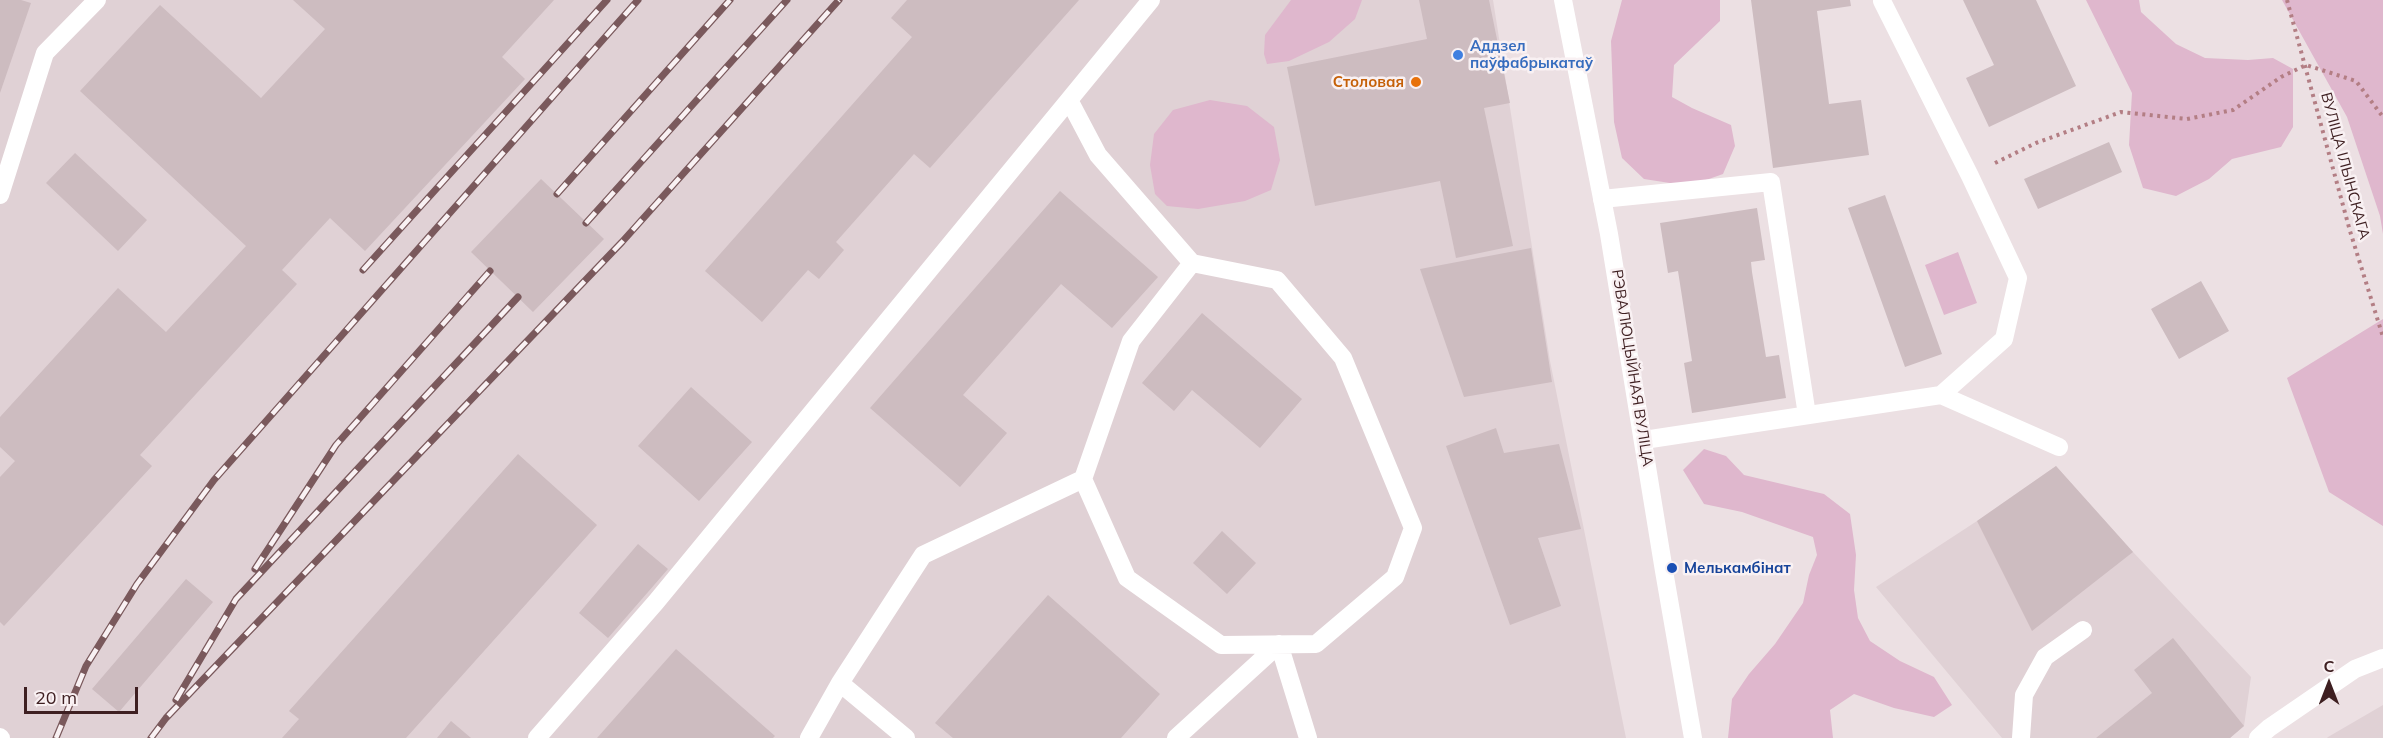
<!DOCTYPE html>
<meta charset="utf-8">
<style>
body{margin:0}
#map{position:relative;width:2383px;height:738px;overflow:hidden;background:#ece0e3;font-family:Mulish,sans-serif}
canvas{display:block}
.north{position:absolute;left:2299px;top:654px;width:60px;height:60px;-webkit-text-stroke:4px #f9f1f3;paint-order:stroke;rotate:0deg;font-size:16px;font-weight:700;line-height:24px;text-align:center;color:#3e1f21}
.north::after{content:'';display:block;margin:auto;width:21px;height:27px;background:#3e1f21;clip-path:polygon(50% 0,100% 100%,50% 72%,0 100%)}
.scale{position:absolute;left:24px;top:687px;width:114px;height:27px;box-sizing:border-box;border:3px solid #3e1f21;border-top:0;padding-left:8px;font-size:18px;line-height:21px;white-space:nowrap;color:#3e1f21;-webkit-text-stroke:4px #f9f1f3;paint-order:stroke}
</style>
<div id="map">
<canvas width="2383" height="738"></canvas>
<div class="north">С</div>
<div class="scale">20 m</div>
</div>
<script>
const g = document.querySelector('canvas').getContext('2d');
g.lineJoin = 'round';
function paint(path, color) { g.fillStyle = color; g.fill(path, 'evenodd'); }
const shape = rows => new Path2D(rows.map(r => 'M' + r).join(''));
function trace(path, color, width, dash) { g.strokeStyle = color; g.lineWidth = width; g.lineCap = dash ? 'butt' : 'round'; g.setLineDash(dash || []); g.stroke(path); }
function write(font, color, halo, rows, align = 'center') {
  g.font = font + ' Mulish,sans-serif'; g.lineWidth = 5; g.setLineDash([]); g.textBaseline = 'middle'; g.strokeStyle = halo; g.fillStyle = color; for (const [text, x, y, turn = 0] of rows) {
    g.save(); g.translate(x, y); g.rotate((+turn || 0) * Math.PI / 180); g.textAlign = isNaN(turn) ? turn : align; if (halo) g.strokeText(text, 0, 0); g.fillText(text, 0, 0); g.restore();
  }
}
const built = shape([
 [0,0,1493,0,1550,361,1626,738,0,738],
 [2056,466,2133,552,2251,677,2244,726,2230,738,2002,738,1876,587,1977,521],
 [2383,705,2383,738,2327,738,2328,737]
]);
const green = shape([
 [1291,0,1362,0,1355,19,1329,42,1289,61,1267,64,1264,54,1265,35],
 [1622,0,1720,0,1720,21,1674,65,1672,97,1692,108,1731,125,1735,146,1723,174,1689,186,1644,179,1622,158,1614,122,1611,41],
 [2086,0,2139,0,2141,12,2176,44,2205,58,2248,60,2273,58,2293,69,2293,127,2281,147,2232,159,2209,179,2176,196,2143,188,2129,145,2132,93],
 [2282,0,2383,0,2383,234,2380,216,2347,117],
 [1210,100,1247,106,1274,127,1280,160,1271,190,1245,201,1198,209,1167,206,1155,194,1150,165,1154,134,1173,110],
 [1958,252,1977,303,1944,315,1925,265],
 [2383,319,2383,526,2329,492,2287,378],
 [1704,449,1726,456,1744,475,1824,494,1850,514,1856,555,1854,590,1858,618,1870,641,1900,661,1934,677,1952,705,1934,717,1894,708,1854,694,1830,710,1833,738,1728,738,1732,699,1749,674,1775,644,1803,603,1809,575,1817,555,1813,537,1742,512,1704,504,1683,470]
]);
const building = shape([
 [0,0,21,0,31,3,0,93],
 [293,0,554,0,502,57,525,79,365,251,330,218,282,270,297,284,140,455,152,466,4,626,0,622,0,477,15,461,0,447,0,417,118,288,166,332,246,246,80,91,160,5,261,98,325,29],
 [907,0,1079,0,930,168,914,154,836,242,844,250,819,279,808,270,762,322,705,271,912,37,891,18],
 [1419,0,1489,0,1510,103,1484,108,1513,246,1456,258,1440,181,1315,206,1287,67,1427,39],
 [1751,0,1850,0,1851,6,1817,11,1829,104,1861,100,1869,155,1773,168],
 [1963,0,2036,0,2076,86,1989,127,1966,78,1994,65],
 [2109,142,2122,172,2038,209,2024,179],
 [75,153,147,220,118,251,46,183],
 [541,179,604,239,533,312,471,252],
 [1060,191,1158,277,1112,328,1061,284,963,395,1007,433,960,487,870,408],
 [1885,195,1942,354,1905,367,1848,208],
 [1757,208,1765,260,1751,262,1752,272,1766,357,1779,355,1786,398,1692,413,1684,363,1692,361,1678,271,1668,273,1660,223],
 [1531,248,1552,382,1464,397,1420,269],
 [2201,281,2229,331,2179,359,2151,309],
 [1202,313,1302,399,1260,448,1192,390,1174,411,1142,383],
 [691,387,752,442,699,501,638,446],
 [1496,428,1504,453,1559,444,1581,529,1538,538,1561,606,1510,625,1446,446],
 [518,454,597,525,406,738,282,738,299,719,289,711],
 [2056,466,2133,552,2032,631,1977,521],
 [1222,531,1256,563,1227,594,1193,563],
 [638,544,668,569,608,638,579,613],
 [186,579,213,602,119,712,92,689],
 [1048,595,1160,694,1121,738,953,738,935,723],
 [2173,638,2244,726,2230,738,2096,738,2152,693,2134,670],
 [676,649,775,736,773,738,597,738],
 [451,721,471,738,437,738]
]);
const path = shape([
 [2287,0,2350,231,2383,337],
 [1995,163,2036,143,2121,112,2187,119,2233,110,2281,77,2306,65,2356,81,2383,117]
]);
const lane = shape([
 [1151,0,1069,100,1098,155,1192,263,1277,280,1343,358,1413,528,1395,577,1316,644,1221,645,1127,578,1083,479,1131,341,1192,263],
 [0,195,45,53,97,0],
 [1602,199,1771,182,1807,415],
 [1941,395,2059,447],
 [1644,440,1941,395,2004,339,2018,278,1970,176,1882,1],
 [840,683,906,738],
 [0,737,1,738],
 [537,738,656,602,1069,100],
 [809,738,840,683,923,555,1083,479],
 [1176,738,1279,644,1308,738],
 [2021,738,2024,695,2045,657,2083,630],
 [2258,738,2269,728,2355,669,2383,658]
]);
const street = shape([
 [1563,0,1609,234,1664,571,1693,738]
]);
const rail = shape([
 [557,194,730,0],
 [586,223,787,0],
 [363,270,607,0],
 [255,569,336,445,490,271],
 [176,700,236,599,518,297],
 [56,738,86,666,137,584,214,480,638,0],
 [151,738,166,718,622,242,839,0]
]);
const markers = [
 [1458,55,6,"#3f7fe0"],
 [1416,82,6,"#e8710a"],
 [1672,568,6,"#1a4fb4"]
];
const shopNames = [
 ["Аддзел",1470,46],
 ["паўфабрыкатаў",1470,63]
];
const foodNames = [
 ["Столовая",1404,82]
];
const streetNames = [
 ["ВУЛІЦА ІЛЬІНСКАГА",2345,166,75],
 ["РЭВАЛЮЦЫЙНАЯ ВУЛІЦА",1632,368,81]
];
const transitNames = [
 ["Мелькамбінат",1684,568]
];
paint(built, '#e0d1d5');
paint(green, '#dfb7cd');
paint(building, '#cdbcc0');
trace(path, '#b37e84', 4, [3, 4.5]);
trace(lane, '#fff', 18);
trace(street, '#fff', 18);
trace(rail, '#7a595c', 7);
trace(rail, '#f9f1f3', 4.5, [14]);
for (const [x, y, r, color] of markers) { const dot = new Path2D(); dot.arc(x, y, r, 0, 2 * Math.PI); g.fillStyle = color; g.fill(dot); trace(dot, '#f9f1f3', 2); }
write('bold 15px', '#366cbe', '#f9f1f3', shopNames, 'left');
write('bold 15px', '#c56008', '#f9f1f3', foodNames, 'right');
write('15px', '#3e1f21', '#f9f1f3', streetNames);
write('bold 15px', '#164399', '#f9f1f3', transitNames, 'left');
</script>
